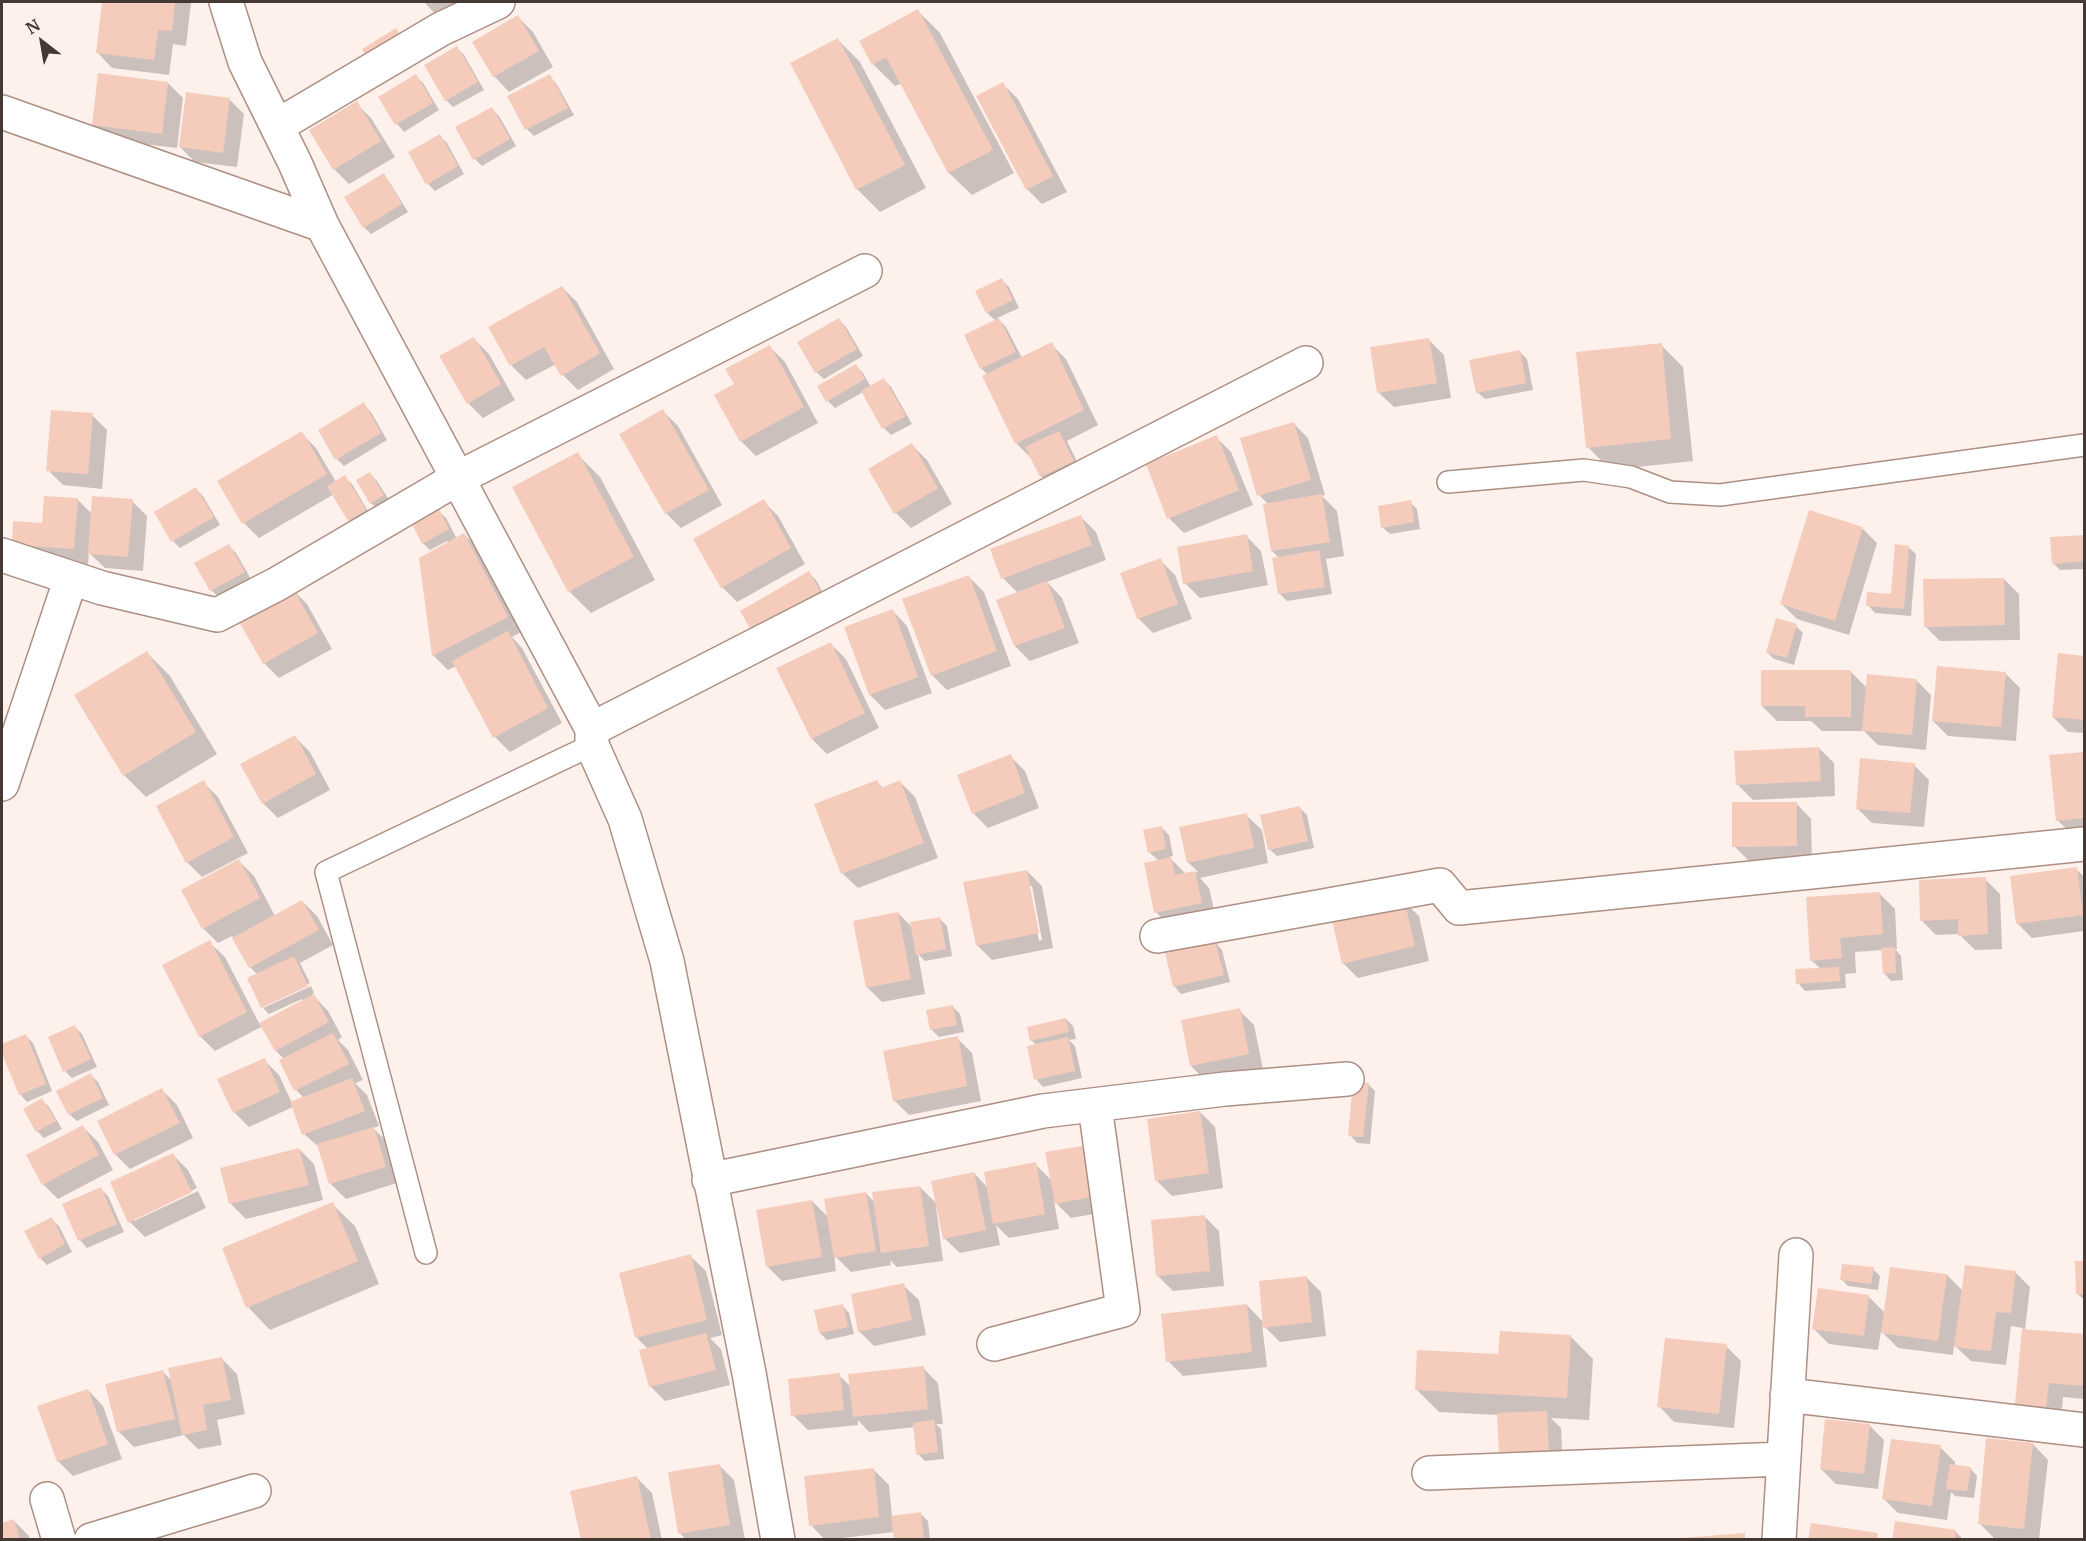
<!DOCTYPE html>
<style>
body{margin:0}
#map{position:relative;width:2086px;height:1541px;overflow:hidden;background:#fef1ec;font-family:Merriweather,serif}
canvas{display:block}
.frame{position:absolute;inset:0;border:3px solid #453934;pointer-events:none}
.north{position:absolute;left:12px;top:12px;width:60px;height:60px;-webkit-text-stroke:4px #fef1ec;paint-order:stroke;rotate:329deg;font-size:16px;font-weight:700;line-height:24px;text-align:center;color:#453934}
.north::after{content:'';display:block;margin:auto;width:21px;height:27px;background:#453934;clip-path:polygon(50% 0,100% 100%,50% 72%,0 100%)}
</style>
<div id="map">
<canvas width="2086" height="1541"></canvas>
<div class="frame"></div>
<div class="north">N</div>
</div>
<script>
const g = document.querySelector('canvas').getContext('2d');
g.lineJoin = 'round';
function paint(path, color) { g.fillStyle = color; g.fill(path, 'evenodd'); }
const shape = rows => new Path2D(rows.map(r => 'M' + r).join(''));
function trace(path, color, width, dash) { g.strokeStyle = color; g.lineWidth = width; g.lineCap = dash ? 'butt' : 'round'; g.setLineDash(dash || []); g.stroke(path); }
const shadow = shape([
 [104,2,191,3,186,46,173,44,169,75,112,68,97,52],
 [424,2,471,2,441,20],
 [918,11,940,33,1014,173,972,195,949,173,902,83,895,86,873,64],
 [518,17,533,32,553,67,509,92,494,76],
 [838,40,860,62,926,188,880,212,857,189],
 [457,48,464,55,484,90,453,107,446,100],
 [416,76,423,83,439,110,404,132,397,124,380,97],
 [549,76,556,83,574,115,534,136,527,129],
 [168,83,183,98,177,148,108,140,93,125],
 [1003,84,1018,99,1067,192,1042,204,1027,189],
 [229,99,244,114,237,167,195,162,180,147],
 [356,103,371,118,395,157,349,184,334,169],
 [491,109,499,116,516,146,482,166,475,159],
 [440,136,447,143,464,174,435,191,428,184],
 [383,175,390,183,408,212,371,234,364,227],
 [1001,280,1009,287,1019,308,997,318,1006,327,1022,358,1051,344,1066,359,1098,425,1067,441,1080,468,1048,483,1041,476,1031,458,1016,443,988,375,981,368,996,321,987,313],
 [562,287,577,302,614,369,578,390,563,375,556,364,526,380,511,365],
 [839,320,846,327,863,356,824,379,816,372,799,343],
 [474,339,489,354,515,400,483,418,468,403],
 [1429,340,1444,355,1451,398,1394,407,1378,392],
 [1661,345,1683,367,1693,461,1610,470,1588,447],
 [770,347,785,362,818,423,756,456,741,441,716,396,736,385],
 [1520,352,1527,359,1533,390,1485,399,1477,392],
 [856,366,863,373,871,387,884,380,891,387,912,424,891,435,884,428,863,392,835,408,828,401],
 [363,404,371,412,387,440,344,466,337,459],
 [663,411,678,426,722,505,681,528,666,513],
 [92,415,107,430,102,489,63,485,48,470],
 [1293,423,1308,438,1325,495,1322,496,1337,511,1344,556,1326,559,1332,594,1287,601,1280,594,1280,559,1272,551,1268,504,1259,495],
 [301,433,316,448,336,482,344,477,352,484,372,518,356,527,349,520,334,494,259,538,244,523,219,482],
 [1216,437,1231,452,1253,505,1184,533,1169,518],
 [912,445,927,460,952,504,911,528,896,513],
 [577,454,600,477,655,580,591,613,569,591],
 [370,474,377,481,391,503,378,510,371,503],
 [196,489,203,496,220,525,180,548,173,541,156,513],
 [77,499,93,515,132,501,147,516,143,571,105,568,89,553,88,564,28,559,13,544,44,525],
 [763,501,778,516,805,564,737,602,722,587],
 [1410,502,1417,509,1420,529,1390,534,1382,527],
 [439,511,446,518,457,539,464,534,479,549,521,632,512,637,522,648,562,723,510,752,495,737,456,666,448,670,433,655,449,543,447,541,430,550,423,543],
 [1081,517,1096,532,1106,560,1047,582,1062,598,1079,643,1030,661,1015,646,1018,593,1003,578],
 [1862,528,1877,543,1849,635,1797,619,1782,604],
 [1246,536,1261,551,1268,585,1200,598,1185,583],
 [2084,537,2084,569,2060,570,2053,563,2051,539],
 [229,546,236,553,251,579,219,597,211,590,196,564],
 [1908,547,1916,554,1911,616,1875,613,1868,605,1892,596],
 [1160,560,1175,575,1192,619,1153,633,1138,618],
 [809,573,816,580,826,598,752,629],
 [969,577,984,592,1011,666,947,690,932,675],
 [2004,579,2019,594,2020,640,1940,641,1925,626],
 [292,589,307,604,332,649,279,678,264,663],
 [892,610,907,626,932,693,885,710,870,695,846,628],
 [1796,626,1803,633,1794,665,1774,659,1767,652],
 [831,644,846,659,879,728,827,754,812,739],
 [147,653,170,676,217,754,146,797,124,775],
 [2059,655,2084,657,2084,733,2068,732,2053,717],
 [1850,671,1867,688,1916,680,1931,695,1926,750,1878,745,1864,731,1822,731,1811,721,1777,721,1762,706],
 [2005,673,2020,688,2016,741,1948,736,1933,721],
 [295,737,310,752,330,790,278,818,263,803],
 [1819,748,1834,763,1835,796,1753,800,1738,785],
 [2084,753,2084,834,2073,835,2057,820,2051,756],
 [1010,756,1025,771,1039,808,988,828,973,813],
 [1914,765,1929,780,1924,827,1872,823,1857,808],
 [203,782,218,797,248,853,202,877,187,862],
 [877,782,884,789,900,782,915,797,938,858,858,888,842,873],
 [1796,803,1811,819,1812,861,1749,861,1734,846],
 [1300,808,1307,815,1314,848,1277,856,1269,849],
 [1246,815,1262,830,1268,863,1200,878,1209,888,1216,918,1171,928,1156,912,1159,861,1149,852,1162,828,1169,835,1173,856,1169,857,1186,874,1198,872,1188,862],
 [239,861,254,876,275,916,302,901,317,916,333,945,300,963,310,983,263,1005,263,1008,257,974,250,967,232,936,218,943,203,928],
 [2076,869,2084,877,2084,931,2032,938,2017,923],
 [1027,871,1042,886,1053,948,992,960,977,945],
 [1029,886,1032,886,1042,940,1039,941],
 [1985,879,2000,894,2002,949,1975,950,1959,934,1936,935,1921,920],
 [1879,893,1895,909,1897,949,1895,949,1901,956,1903,980,1891,981,1884,973,1883,950,1855,952,1856,973,1845,974,1846,988,1805,991,1798,983,1821,969,1811,960],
 [1403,901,1419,916,1429,961,1358,978,1343,963],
 [898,913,913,928,940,919,947,926,952,956,925,961,918,954,925,994,882,1002,867,987],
 [209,942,225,957,260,1025,303,1001,302,999,269,1014,263,1008,311,986,314,993,312,994,328,1011,342,1037,338,1040,348,1050,363,1080,355,1083,367,1095,379,1126,373,1128,389,1144,400,1182,346,1199,331,1184,320,1148,304,1134,293,1107,249,1127,234,1112,264,1060,279,1075,292,1103,304,1098,296,1090,281,1060,284,1059,276,1051,263,1026,215,1051,200,1036],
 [1215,942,1222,950,1230,982,1181,994,1174,986],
 [953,1007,960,1014,964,1032,939,1037,931,1029],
 [1239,1010,1254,1025,1263,1069,1206,1081,1191,1066],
 [1066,1019,1073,1026,1076,1039,1069,1040,1075,1046,1082,1078,1043,1087,1036,1079,1037,1046,1031,1040],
 [75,1027,82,1034,97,1067,72,1078,65,1071],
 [26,1036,33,1043,52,1091,27,1102,20,1094,2,1050,2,1045],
 [957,1038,972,1053,981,1101,909,1115,894,1100],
 [91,1075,98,1082,109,1105,77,1121,69,1114],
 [1368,1084,1375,1091,1370,1144,1357,1143,1350,1135],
 [162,1090,177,1105,193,1138,130,1169,115,1154],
 [42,1100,49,1107,62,1129,44,1138,37,1131],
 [1200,1112,1215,1127,1223,1188,1172,1196,1156,1180],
 [83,1127,98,1142,113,1170,58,1199,43,1184],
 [1081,1147,1096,1162,1105,1212,1071,1218,1054,1201,1059,1229,1009,1238,996,1225,1000,1245,960,1253,944,1238,938,1206,936,1207,943,1261,897,1267,890,1260,891,1265,851,1272,834,1255,836,1271,782,1281,767,1266,812,1201,829,1218,866,1193,875,1203,920,1187,938,1205,974,1173,988,1188,1035,1164,1052,1181],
 [299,1149,314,1164,323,1200,246,1219,231,1204,222,1169],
 [173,1155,188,1170,197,1188,134,1218,134,1221,198,1191,206,1208,145,1237,130,1222],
 [101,1189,108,1196,124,1232,87,1248,80,1240,64,1205],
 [332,1204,355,1226,379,1284,270,1330,248,1307,224,1249],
 [1204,1216,1219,1231,1224,1286,1173,1291,1158,1276],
 [51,1219,59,1226,72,1252,47,1265,40,1258],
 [690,1256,706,1271,722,1335,710,1338,721,1349,730,1385,665,1401,650,1386,648,1349,637,1338],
 [2077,1262,2084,1262,2084,1300,2078,1294],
 [1873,1269,1880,1276,1878,1290,1848,1286,1841,1279],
 [2015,1272,2030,1287,2025,1330,2084,1335,2084,1399,2063,1397,2061,1422,2031,1419,2016,1404,2023,1328,2011,1326,2006,1365,1971,1361,1954,1345,1953,1355,1898,1348,1881,1331,1878,1350,1829,1344,1814,1329,1868,1296,1885,1313,1947,1275,1963,1291],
 [1306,1277,1321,1292,1326,1336,1280,1342,1262,1324,1267,1367,1183,1376,1168,1361,1247,1305,1264,1323],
 [903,1285,919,1300,926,1335,874,1346,859,1331],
 [842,1305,849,1313,854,1334,827,1340,820,1333],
 [1570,1336,1593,1359,1589,1420,1551,1418,1561,1428,1563,1468,1499,1415,1439,1412,1416,1389,1500,1356],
 [1726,1346,1741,1361,1734,1428,1674,1422,1659,1406],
 [222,1359,237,1374,245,1414,217,1420,222,1445,198,1449,184,1435,134,1447,119,1432,107,1385,162,1371,173,1382],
 [923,1368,938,1383,943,1424,936,1424,941,1429,944,1459,925,1461,918,1454,915,1427,869,1432,858,1420,858,1425,808,1430,793,1415,839,1375,851,1387],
 [88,1390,103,1406,122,1459,73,1476,58,1461],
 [1869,1425,1884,1440,1878,1489,1836,1484,1821,1469],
 [2033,1444,2048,1460,2039,1540,1974,1540,1995,1539,1979,1523],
 [1940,1447,1955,1462,1955,1466,1970,1468,1977,1476,1974,1498,1955,1496,1951,1492,1947,1520,1898,1513,1883,1498],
 [719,1465,734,1480,745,1540,686,1540,680,1533],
 [874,1470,889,1485,892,1517,921,1514,928,1521,930,1540,895,1540,894,1532,825,1540,811,1525],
 [637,1478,652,1493,662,1540,582,1540],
 [14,1521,29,1536,30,1540,2,1540,2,1525],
 [1955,1531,1964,1540,1894,1540]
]);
const building = shape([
 [102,2,175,2,172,31,158,30,154,60,96,53],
 [918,9,993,150,948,173,886,57,872,65,859,41],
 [518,15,539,51,493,77,472,42],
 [396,28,404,41,369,61,362,49],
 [838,38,905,165,856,190,790,63],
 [457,46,478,82,445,101,424,65],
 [98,73,168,82,162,134,92,125],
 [416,74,433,103,395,125,378,97],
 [550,74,568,108,525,130,507,96],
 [1003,82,1053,176,1026,190,976,96],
 [186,92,230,98,223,153,179,147],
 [357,101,381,141,333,170,309,130],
 [492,107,510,139,473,160,455,127],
 [440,134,458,166,426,185,408,152],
 [384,173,402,204,363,228,344,197],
 [1002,278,1013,300,986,313,975,291],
 [562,286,600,353,561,376,544,347,510,366,488,327],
 [839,318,857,349,815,373,797,342],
 [999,318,1016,352,980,369,964,335],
 [474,337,501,384,467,404,439,356],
 [1429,338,1437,383,1377,393,1370,347],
 [1052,342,1084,410,1015,444,982,376],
 [1662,343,1671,439,1586,448,1576,352],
 [770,345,804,407,740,442,714,395,734,384,725,369],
 [1520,350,1526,383,1476,393,1469,360],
 [856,364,865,379,826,402,817,386],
 [884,378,906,416,882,429,861,391],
 [364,402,381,433,335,460,318,430],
 [663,409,709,490,665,514,619,434],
 [51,410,93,413,88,474,46,471],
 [1294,422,1311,480,1257,496,1240,438],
 [302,431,327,474,242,524,217,481],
 [1059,431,1074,461,1040,477,1025,447],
 [1217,435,1239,490,1167,519,1146,464],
 [912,443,938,488,894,514,868,469],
 [578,452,634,557,568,592,512,487],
 [370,472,384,495,370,504,356,480],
 [345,475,366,510,348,521,327,486],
 [196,487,214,517,171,542,154,512],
 [1322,494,1330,542,1271,551,1263,504],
 [44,496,78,498,74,549,12,545,13,521,42,523],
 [92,496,133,499,128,557,88,554],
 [764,499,791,548,721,588,693,539],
 [1411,500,1414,522,1381,528,1378,506],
 [439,509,449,529,422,544,412,524],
 [1809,510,1863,527,1835,621,1780,604],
 [1081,515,1092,545,1001,579,990,549],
 [464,533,508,617,432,656,419,558],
 [1247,534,1253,571,1183,584,1177,547],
 [2084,535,2084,561,2052,564,2050,537],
 [229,544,245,572,210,591,194,563],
 [1895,544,1909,546,1904,609,1866,606,1867,592,1891,594],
 [1319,550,1325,587,1278,594,1272,558],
 [1161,558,1178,604,1137,619,1120,573],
 [809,571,820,591,751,630,740,611],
 [969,575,997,651,931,676,902,599],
 [2004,578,2005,625,1924,627,1923,579],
 [1047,581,1065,628,1014,646,996,600],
 [292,587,318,633,263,664,237,618],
 [893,609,918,677,869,695,844,627],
 [1776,618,1797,624,1787,658,1766,652],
 [508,631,548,708,493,738,452,661],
 [831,642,865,713,811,739,776,668],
 [147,651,196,732,123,776,74,695],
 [2058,653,2084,656,2084,720,2052,717],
 [1937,666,2006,672,2001,727,1932,721],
 [1761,670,1851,670,1851,717,1805,717,1805,706,1761,706],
 [1867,674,1917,679,1912,735,1862,731],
 [295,735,316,774,262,804,240,764],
 [1819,747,1821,781,1736,785,1734,751],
 [2084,752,2084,818,2056,821,2049,755],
 [1011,754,1025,793,972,814,957,775],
 [1860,758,1915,763,1910,813,1856,809],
 [204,780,234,837,186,863,156,806],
 [877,780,881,788,900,780,924,843,841,874,814,804],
 [1732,802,1797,802,1797,846,1732,847],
 [1300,806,1308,841,1268,850,1260,815],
 [1247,813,1254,848,1187,863,1179,827],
 [1162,826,1166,849,1148,853,1143,830],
 [1171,857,1175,875,1195,871,1202,903,1154,913,1144,863],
 [239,859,260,898,202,929,181,890],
 [2077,867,2083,915,2016,924,2010,876],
 [1027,870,1039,933,976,946,963,882],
 [1986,877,1988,934,1958,936,1958,919,1920,921,1919,880],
 [1880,892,1883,934,1840,938,1842,958,1810,961,1806,897],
 [1404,899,1415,946,1342,964,1331,916],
 [302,900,319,930,249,968,232,938],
 [898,912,911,979,866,988,853,921],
 [940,917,946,949,916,955,910,922],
 [210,940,247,1012,199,1037,162,965],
 [1215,941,1224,975,1173,987,1165,952],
 [1895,947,1896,973,1883,974,1881,948],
 [294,956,308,986,261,1008,247,978],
 [1839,967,1840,981,1796,984,1795,969],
 [314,994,329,1022,275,1051,259,1023],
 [953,1005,957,1025,930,1030,926,1010],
 [1240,1008,1249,1054,1190,1066,1181,1020],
 [1066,1018,1069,1032,1030,1041,1027,1027],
 [75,1025,91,1059,63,1072,48,1037],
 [333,1033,349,1064,294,1091,279,1060],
 [26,1034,46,1084,19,1095,2,1054,2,1044],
 [958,1036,967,1086,893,1101,883,1051],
 [1068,1037,1075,1071,1034,1080,1027,1046],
 [265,1058,280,1092,233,1113,217,1079],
 [91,1073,103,1098,68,1115,56,1091],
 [352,1078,365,1111,302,1135,290,1102],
 [1353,1081,1369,1083,1363,1137,1348,1136],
 [162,1088,180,1123,114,1155,97,1121],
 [42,1098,56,1121,36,1132,23,1109],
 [1200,1111,1209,1173,1155,1181,1147,1119],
 [83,1125,99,1155,42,1185,26,1155],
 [374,1127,386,1167,329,1184,317,1144],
 [1082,1146,1091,1197,1055,1204,1045,1152],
 [299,1148,309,1185,229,1204,220,1168],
 [173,1153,192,1192,128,1223,110,1182],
 [1036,1162,1045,1214,993,1224,984,1172],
 [974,1172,986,1230,943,1239,931,1181],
 [920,1186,929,1246,881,1253,872,1192],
 [101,1187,117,1224,78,1241,62,1204],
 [866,1192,876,1251,834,1258,824,1199],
 [812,1200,822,1257,766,1267,756,1210],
 [333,1202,358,1261,246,1308,222,1248],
 [1205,1215,1210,1271,1156,1276,1151,1220],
 [52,1217,65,1244,39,1259,24,1231],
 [691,1254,707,1320,635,1338,619,1273],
 [2075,1261,2084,1261,2084,1294,2076,1294],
 [1842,1264,1874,1267,1871,1284,1840,1280],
 [1965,1265,2016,1271,2011,1313,1996,1312,1991,1351,1954,1347],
 [1890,1267,1947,1274,1938,1341,1881,1333],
 [1307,1276,1312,1322,1263,1328,1259,1281],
 [904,1283,912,1320,858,1332,851,1294],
 [1818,1288,1869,1295,1864,1336,1812,1329],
 [843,1304,848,1327,819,1333,814,1310],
 [1247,1304,1252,1352,1166,1362,1161,1314],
 [2022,1329,2084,1334,2084,1386,2049,1383,2046,1407,2015,1404],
 [1500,1331,1571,1335,1567,1398,1415,1390,1417,1350,1498,1354],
 [706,1333,716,1370,649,1387,639,1350],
 [1665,1338,1727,1344,1719,1414,1657,1407],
 [222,1357,231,1400,203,1405,207,1430,182,1435,168,1368],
 [924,1366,928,1409,853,1417,848,1374],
 [163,1370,175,1419,117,1432,105,1384],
 [840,1373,844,1410,791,1416,788,1379],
 [88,1389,108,1444,57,1462,37,1406],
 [1547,1411,1549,1454,1499,1456,1497,1413],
 [1825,1419,1870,1424,1864,1474,1820,1469],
 [934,1420,938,1452,916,1455,913,1423],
 [1986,1438,2033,1443,2024,1529,1978,1524],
 [1891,1439,1941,1445,1932,1506,1882,1499],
 [720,1464,730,1525,678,1534,668,1472],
 [1950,1464,1971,1467,1967,1491,1946,1489],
 [874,1468,879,1517,809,1526,804,1476],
 [637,1476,651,1540,581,1540,570,1491],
 [921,1512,924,1540,894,1540,891,1516],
 [14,1519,20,1540,2,1540,2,1523],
 [1895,1521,1956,1530,1955,1540,1892,1540],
 [1811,1523,1878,1533,1877,1540,1808,1540],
 [1745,1533,1745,1540,1681,1540,1681,1538]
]);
const lane = shape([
 [1448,482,1584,470,1631,477,1670,492,1720,495,2084,445],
 [426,1253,326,872,592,745]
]);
const street = shape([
 [226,2,245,62,295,163,322,225,592,729,592,745,625,819,667,961,749,1373,778,1540],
 [2,112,322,225],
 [277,126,441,29,498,2],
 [2,555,102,588,217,615,277,584,458,478,865,271],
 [592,729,1306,363],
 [2,784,71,578],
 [1157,936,1440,885,1459,908,2084,844],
 [709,1180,1043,1111,1225,1089,1347,1079],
 [994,1344,1123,1310,1095,1106],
 [1787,1395,2084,1430],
 [1429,1473,1783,1459],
 [47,1499,59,1540],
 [91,1540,254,1491],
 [1779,1540,1796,1255]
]);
paint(shadow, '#0003');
paint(building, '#f5ccbc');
trace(lane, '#ad8f83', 24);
trace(street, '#ad8f83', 36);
trace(lane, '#fff', 21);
trace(street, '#fff', 33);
</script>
